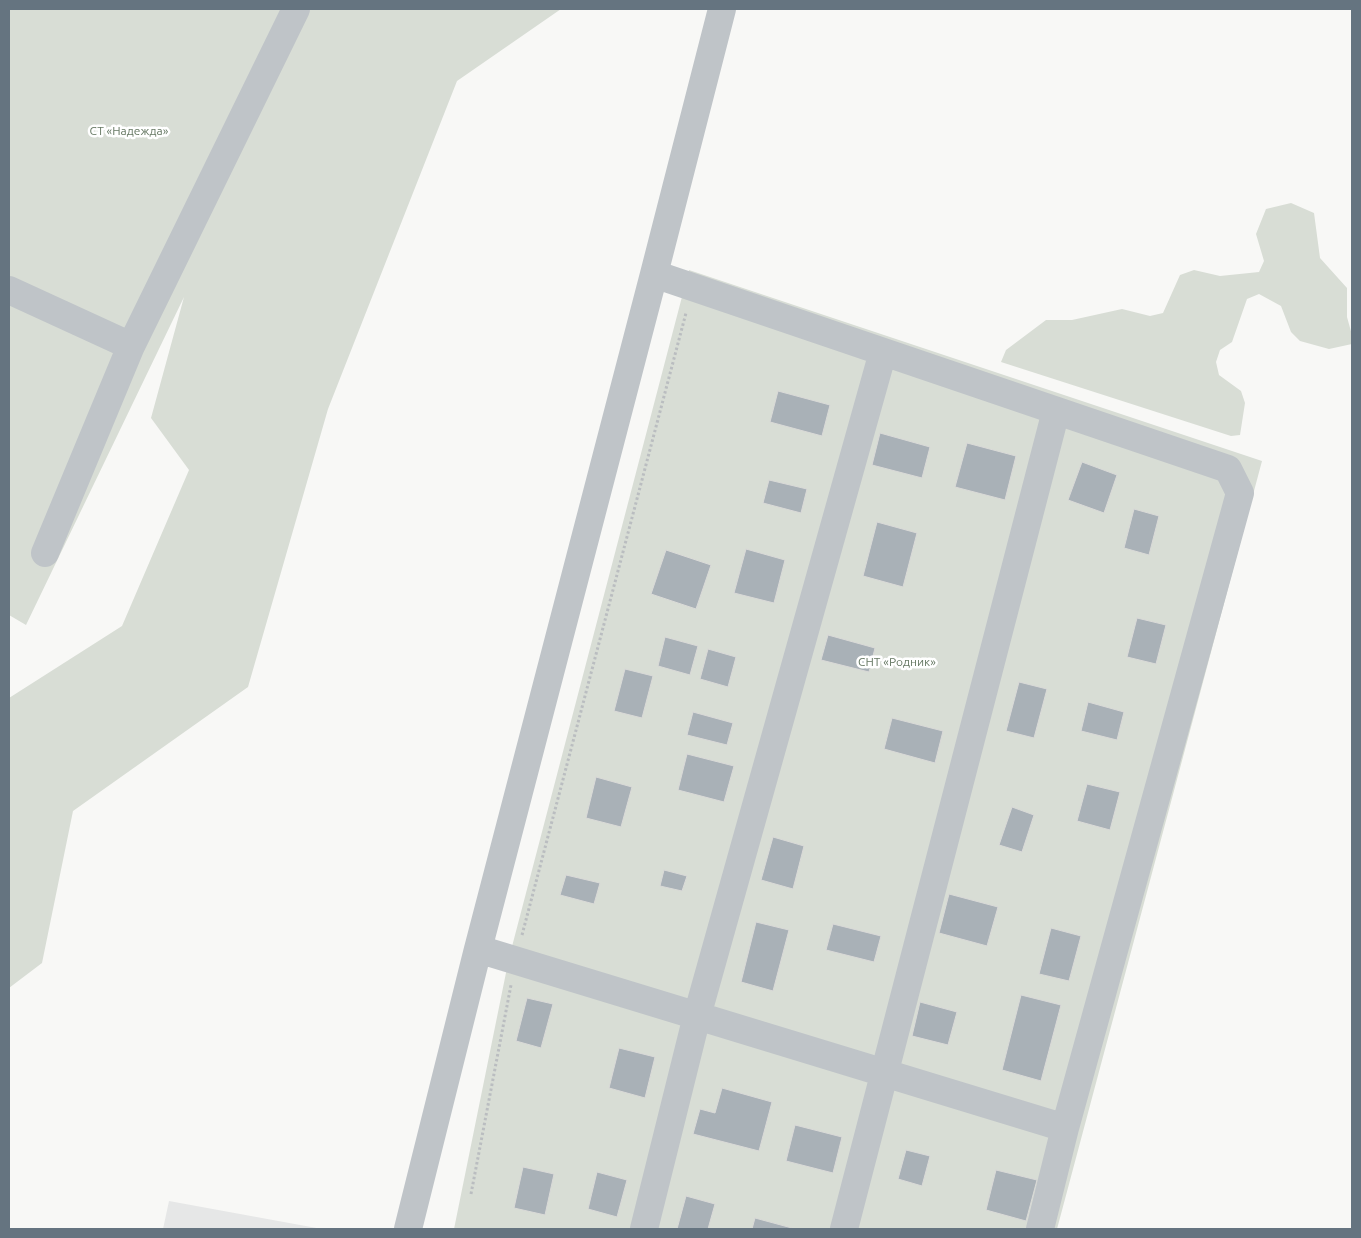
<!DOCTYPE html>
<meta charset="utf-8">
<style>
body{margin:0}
#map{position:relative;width:1361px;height:1238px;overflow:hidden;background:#f8f8f6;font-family:Ubuntu,sans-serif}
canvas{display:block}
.frame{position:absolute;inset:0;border:10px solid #657480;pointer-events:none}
</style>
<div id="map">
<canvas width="1361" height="1238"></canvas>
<div class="frame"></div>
</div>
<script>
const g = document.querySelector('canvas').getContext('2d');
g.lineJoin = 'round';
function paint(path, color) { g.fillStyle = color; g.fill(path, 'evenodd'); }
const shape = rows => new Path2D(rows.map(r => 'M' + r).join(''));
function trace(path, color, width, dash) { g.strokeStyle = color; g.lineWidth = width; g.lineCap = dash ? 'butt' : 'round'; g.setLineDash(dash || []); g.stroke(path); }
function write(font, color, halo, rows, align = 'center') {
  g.font = font + ' Ubuntu,sans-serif'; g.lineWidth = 5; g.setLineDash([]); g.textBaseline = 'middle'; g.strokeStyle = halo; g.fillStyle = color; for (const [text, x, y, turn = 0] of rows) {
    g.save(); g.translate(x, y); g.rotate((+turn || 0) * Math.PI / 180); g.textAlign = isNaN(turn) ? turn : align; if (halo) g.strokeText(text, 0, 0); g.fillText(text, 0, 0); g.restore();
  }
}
const built = shape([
 [169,1201,322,1229,163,1229]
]);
const green = shape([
 [9,9,561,9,457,81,328,409,248,687,73,811,42,963,9,988,9,698,122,626,189,470,151,418,184,297,26,625,9,615],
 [1291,203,1314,213,1320,258,1347,288,1347,317,1352,335,1352,344,1329,349,1300,341,1291,332,1281,306,1259,294,1247,299,1232,342,1220,350,1216,362,1219,375,1241,391,1245,403,1240,435,1231,436,1001,362,1006,350,1046,320,1072,320,1122,309,1150,316,1163,313,1180,275,1194,270,1220,276,1259,272,1264,261,1256,234,1266,209],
 [689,270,1262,461,1057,1229,454,1229,509,958]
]);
const building = shape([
 [778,391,830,405,822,436,770,422,778,391],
 [880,433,930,447,922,478,872,465,880,433],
 [967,443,1016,456,1005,500,955,487,967,443],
 [1082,462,1117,475,1104,513,1068,500,1082,462],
 [769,480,807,489,801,513,763,503,769,480],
 [1134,509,1159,516,1149,555,1124,548,1134,509],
 [877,522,917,533,903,587,863,576,877,522],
 [746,549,785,560,774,603,734,593,746,549],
 [666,550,711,565,696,609,651,594,666,550],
 [1137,618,1166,625,1156,664,1127,657,1137,618],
 [828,635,875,648,869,672,821,660,828,635],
 [665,637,698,646,690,675,658,666,665,637],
 [708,649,736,657,728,687,700,679,708,649],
 [625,669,653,676,642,718,614,711,625,669],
 [1019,682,1047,689,1034,738,1006,731,1019,682],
 [1088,702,1124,712,1117,740,1081,731,1088,702],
 [693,712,733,723,727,745,687,735,693,712],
 [892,718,943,731,935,763,884,749,892,718],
 [687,754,734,766,724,802,678,790,687,754],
 [596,777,632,787,621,827,586,818,596,777],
 [1087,784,1120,792,1110,830,1077,821,1087,784],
 [1012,807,1034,815,1022,852,999,845,1012,807],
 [773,837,804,846,793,889,761,880,773,837],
 [664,870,687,876,682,891,660,886,664,870],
 [566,875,600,883,594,904,560,895,566,875],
 [949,894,998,907,987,946,939,933,949,894],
 [756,922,789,930,773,991,741,982,756,922],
 [833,924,881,936,874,962,826,950,833,924],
 [1051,928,1081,936,1069,981,1039,974,1051,928],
 [1021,995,1061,1005,1041,1081,1002,1070,1021,995],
 [527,998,553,1004,541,1048,516,1041,527,998],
 [920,1002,957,1012,948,1045,912,1036,920,1002],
 [619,1048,655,1057,645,1098,609,1088,619,1048],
 [722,1088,772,1102,759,1151,693,1134,700,1109,715,1113,722,1088],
 [795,1125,842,1137,833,1173,786,1161,795,1125],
 [906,1150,930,1156,922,1186,898,1179,906,1150],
 [523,1167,554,1174,545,1215,514,1208,523,1167],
 [996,1170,1037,1180,1026,1221,986,1210,996,1170],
 [597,1172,627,1180,617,1217,588,1209,597,1172],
 [686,1196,715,1204,708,1229,677,1229,686,1196],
 [755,1218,792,1228,792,1229,752,1229,755,1218]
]);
const path = shape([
 [522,935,686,313],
 [471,1194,511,985]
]);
const minor = shape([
 [654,274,1228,469,1240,493,1065,1128,1040,1229],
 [9,290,131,346],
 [45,553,131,346,296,9],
 [478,949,1065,1128],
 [408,1229,478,949,654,274,722,9],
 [644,1229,697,1016,883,352],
 [844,1229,1056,411]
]);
const parkNames = [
 ["СТ «Надежда»",129,131],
 ["СНТ «Родник»",897,662]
];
paint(built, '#e6e7e7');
paint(green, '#d8ddd5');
paint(building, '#a9b1b7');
trace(building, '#dadad8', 1);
trace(path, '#babdc0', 3, [2.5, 2.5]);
trace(minor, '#bfc4c8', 28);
write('12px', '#667863', '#fff', parkNames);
</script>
